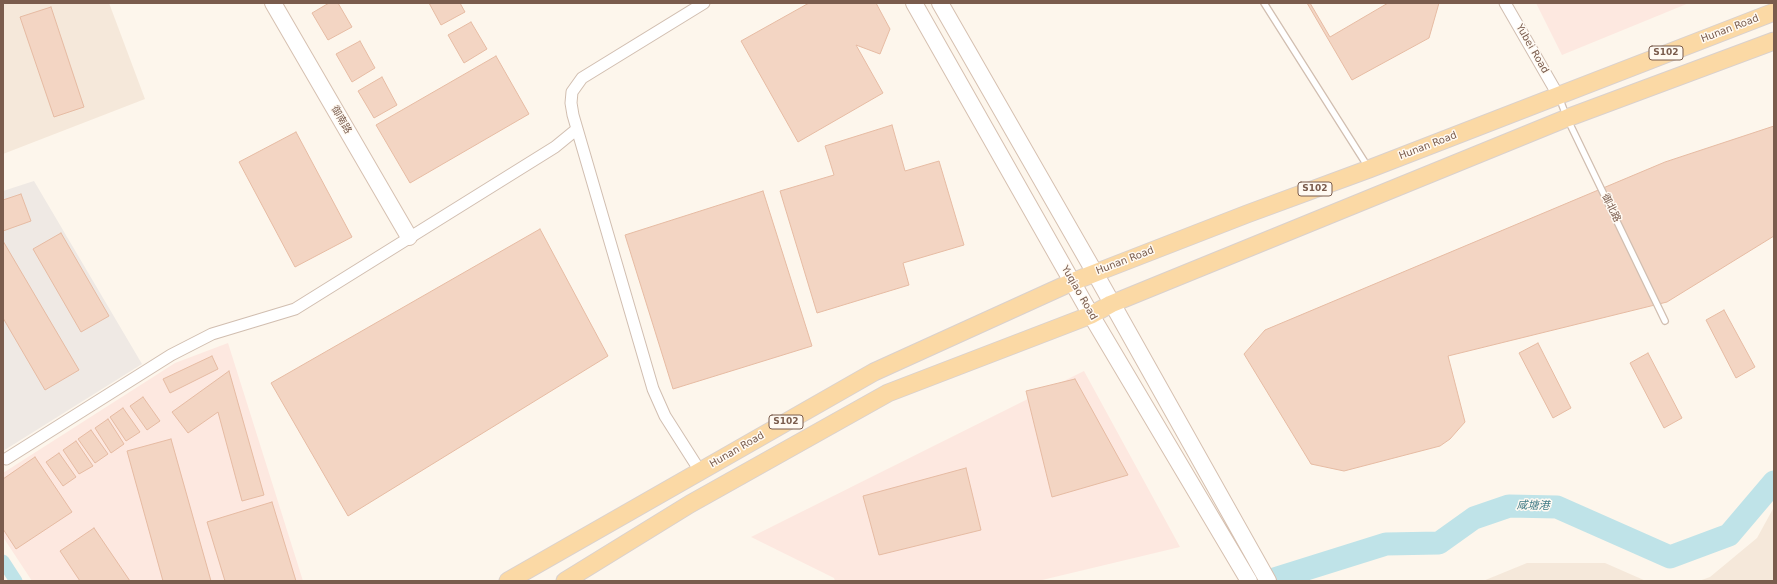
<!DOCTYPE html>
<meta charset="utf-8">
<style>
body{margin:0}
#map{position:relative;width:1777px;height:584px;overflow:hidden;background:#fdf6ec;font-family:"DejaVu Sans",sans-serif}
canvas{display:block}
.frame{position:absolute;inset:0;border:4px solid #7a5c4d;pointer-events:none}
</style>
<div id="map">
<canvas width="1777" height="584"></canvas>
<div class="frame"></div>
</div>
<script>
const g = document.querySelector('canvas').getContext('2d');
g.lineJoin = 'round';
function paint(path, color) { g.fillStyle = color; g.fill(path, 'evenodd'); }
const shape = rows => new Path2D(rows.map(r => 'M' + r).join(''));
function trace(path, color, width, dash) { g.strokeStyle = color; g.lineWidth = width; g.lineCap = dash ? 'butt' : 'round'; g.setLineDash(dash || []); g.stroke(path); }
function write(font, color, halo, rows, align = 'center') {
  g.font = font + ' "DejaVu Sans","Noto Sans SC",sans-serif'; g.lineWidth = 3; g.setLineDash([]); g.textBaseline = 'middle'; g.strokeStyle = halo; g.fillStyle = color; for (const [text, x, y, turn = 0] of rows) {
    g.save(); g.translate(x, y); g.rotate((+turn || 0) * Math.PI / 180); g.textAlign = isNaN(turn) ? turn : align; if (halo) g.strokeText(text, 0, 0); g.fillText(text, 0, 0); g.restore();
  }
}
const residential = shape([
 [3,3,109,3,145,99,3,154],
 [1774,507,1774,581,1699,581,1710,577,1757,538],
 [1527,563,1605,563,1646,581,1483,581]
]);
const commercial = shape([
 [1536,3,1689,3,1562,55],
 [228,343,303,581,32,581,3,537,3,473,175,363],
 [1084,371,1180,547,1038,581,835,581,834,578,751,537]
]);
const industrial = shape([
 [34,181,142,364,3,451,3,191]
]);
const canal = shape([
 [3,561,16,581]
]);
const river = shape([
 [1268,581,1386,544,1439,543,1474,518,1509,506,1557,507,1670,557,1729,535,1774,482]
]);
const building = shape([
 [329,3,338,3,352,27,328,40,312,13,329,3],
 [429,3,460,3,465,12,441,25,429,3],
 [809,3,876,3,890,29,880,54,856,45,883,93,798,142,741,41,809,3],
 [1307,3,1439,3,1429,38,1352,80,1307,3],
 [1310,3,1388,3,1330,37,1310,3],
 [51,7,84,107,54,117,20,17,51,7],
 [471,22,487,49,464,63,448,35,471,22],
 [360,41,375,68,352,82,336,54,360,41],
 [496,56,529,114,410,183,376,125,496,56],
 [382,77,397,105,374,118,358,91,382,77],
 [892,125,905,171,939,161,964,245,903,263,909,285,817,313,780,191,834,175,825,146,892,125],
 [1774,126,1774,236,1667,302,1448,356,1465,422,1450,439,1440,446,1344,471,1311,464,1244,354,1265,330,1665,162,1774,126],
 [296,132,352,237,295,267,239,162,296,132],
 [763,191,812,346,673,389,625,235,763,191],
 [21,194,31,221,3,231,3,200,21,194],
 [540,229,608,356,348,516,271,383,540,229],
 [61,233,109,316,81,332,33,249,61,233],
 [3,241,79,370,45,390,3,318,3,241],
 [1724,310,1755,367,1736,378,1706,320,1724,310],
 [1538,343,1571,408,1553,418,1519,353,1538,343],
 [1648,353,1682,418,1664,428,1630,363,1648,353],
 [212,356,218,369,170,393,163,379,212,356],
 [229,371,264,495,242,501,218,412,188,433,172,412,229,371],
 [1075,379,1128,475,1052,497,1026,391,1075,379],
 [143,397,160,421,147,430,130,406,143,397],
 [123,408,140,432,126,441,110,417,123,408],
 [108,419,124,444,111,453,95,428,108,419],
 [91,430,108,454,95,463,78,439,91,430],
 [171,439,211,581,163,581,127,451,171,439],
 [76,441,93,466,79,474,63,450,76,441],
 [59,453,76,477,63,486,46,462,59,453],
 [35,457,72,512,16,549,3,529,3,479,35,457],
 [966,468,981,530,879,555,863,496,966,468],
 [272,502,296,581,225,581,207,522,272,502],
 [94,528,130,581,80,581,60,551,94,528]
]);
const lane = shape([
 [1264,3,1368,167],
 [1559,97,1567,118,1665,321]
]);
const street = shape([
 [1505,3,1558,95],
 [6,459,171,355,212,334,295,309,555,147,577,129],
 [700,471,665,416,653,389,573,115,571,103,572,92,582,78,704,3]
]);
const secondary = shape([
 [273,3,409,237],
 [914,3,1091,315,1249,581],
 [940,3,1095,273,1268,581]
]);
const primary = shape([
 [508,581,874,372,1072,282,1247,214,1369,169,1774,12],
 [565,581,690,504,888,393,1091,315,1111,304,1567,118,1774,41]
]);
const shields = [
 [1666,53,34],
 [1315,189,34],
 [786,422,34]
];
const shieldNames = [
 ["S102",1666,53],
 ["S102",1315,189],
 ["S102",786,422]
];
const streetNames = [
 ["Hunan Road",1730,29,-21],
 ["Yubei Road",1532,49,60],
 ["御南路",341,120,60],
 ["Hunan Road",1428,146,-21],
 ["御北路",1611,208,64],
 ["Hunan Road",1125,261,-21],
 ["Yuqiao Road",1079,293,60],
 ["Hunan Road",737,450,-30]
];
const waterNames = [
 ["咸塘港",1533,506,1]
];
paint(residential, '#f5e8da');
paint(commercial, '#fde8e0');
paint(industrial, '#efe9e4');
trace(canal, '#bfe3e8', 13);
trace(river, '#bfe3e8', 23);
paint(building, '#f3d5c3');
trace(building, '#e6bba3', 1);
trace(lane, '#d1beb0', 8);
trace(street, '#d1beb0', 13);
trace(secondary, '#d6c0b0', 18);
trace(primary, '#dad1cd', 19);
trace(lane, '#fff', 5.5);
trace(street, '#fff', 11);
trace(secondary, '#fff', 16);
trace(primary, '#fbd9a5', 17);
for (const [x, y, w] of shields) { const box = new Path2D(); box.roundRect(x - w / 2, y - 7, w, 14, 3); g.fillStyle = '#fffaf3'; g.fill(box); trace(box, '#7a5c4d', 1); }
write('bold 9px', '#7a5c4d', null, shieldNames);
write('10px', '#7a5c4d', '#fffaf3', streetNames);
write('italic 11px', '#437c86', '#fffaf3', waterNames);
</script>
